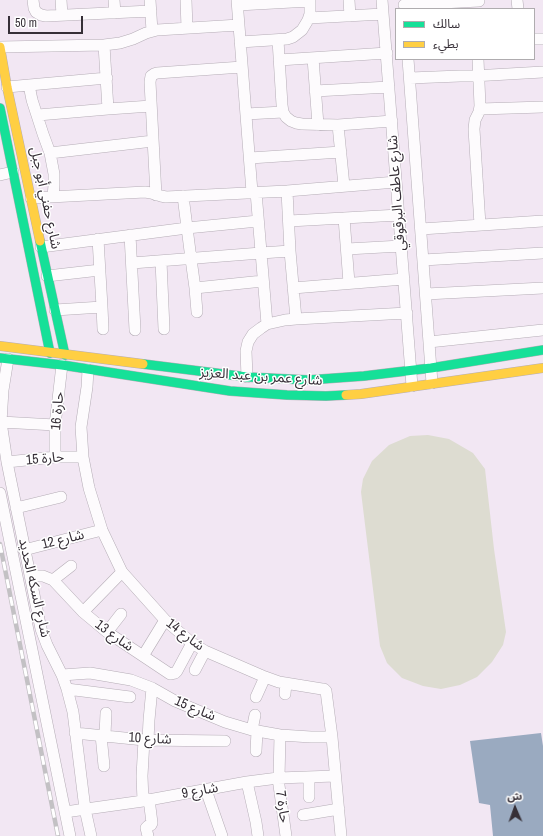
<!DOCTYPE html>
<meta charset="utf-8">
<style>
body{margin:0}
#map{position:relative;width:543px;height:836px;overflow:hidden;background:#f2e7f3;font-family:"Archivo Narrow","Noto Sans Arabic",sans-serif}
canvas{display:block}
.legend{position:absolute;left:395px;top:8px;width:140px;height:52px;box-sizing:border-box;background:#fff;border:1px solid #afacaf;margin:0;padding:5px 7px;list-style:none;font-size:12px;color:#362f37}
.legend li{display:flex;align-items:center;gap:8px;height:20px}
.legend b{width:20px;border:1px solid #afacaf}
.north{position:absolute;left:495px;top:788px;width:40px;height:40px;-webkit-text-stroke:3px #fff;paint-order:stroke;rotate:358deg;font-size:11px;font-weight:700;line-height:16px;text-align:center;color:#362f37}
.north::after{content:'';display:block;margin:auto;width:14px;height:18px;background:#362f37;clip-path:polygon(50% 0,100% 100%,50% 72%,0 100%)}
.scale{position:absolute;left:8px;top:16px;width:75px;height:18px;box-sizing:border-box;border:2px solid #362f37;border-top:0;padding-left:5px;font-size:12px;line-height:14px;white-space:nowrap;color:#362f37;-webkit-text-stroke:3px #fff;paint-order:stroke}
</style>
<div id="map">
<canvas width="543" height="836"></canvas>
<ul class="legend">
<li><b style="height:5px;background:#16e098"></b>سالك</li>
<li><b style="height:5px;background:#ffcf43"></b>بطيء</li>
</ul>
<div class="north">ش</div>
<div class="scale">50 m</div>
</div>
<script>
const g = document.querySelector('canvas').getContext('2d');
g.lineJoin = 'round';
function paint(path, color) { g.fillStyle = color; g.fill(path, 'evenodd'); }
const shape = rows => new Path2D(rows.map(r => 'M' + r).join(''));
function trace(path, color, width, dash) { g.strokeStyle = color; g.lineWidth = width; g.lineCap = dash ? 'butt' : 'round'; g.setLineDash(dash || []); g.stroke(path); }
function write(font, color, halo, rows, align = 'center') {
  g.font = font + ' "Archivo Narrow","Noto Sans Arabic",sans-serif'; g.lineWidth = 3; g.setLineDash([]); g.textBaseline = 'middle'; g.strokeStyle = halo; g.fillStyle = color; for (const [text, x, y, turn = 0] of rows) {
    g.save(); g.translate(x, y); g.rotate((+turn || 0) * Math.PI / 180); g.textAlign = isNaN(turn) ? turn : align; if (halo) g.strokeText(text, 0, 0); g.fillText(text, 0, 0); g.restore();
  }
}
const green = shape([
 [428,435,449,439,473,453,485,469,494,549,506,632,503,645,492,662,477,677,460,685,441,689,423,686,402,678,387,663,380,646,361,492,363,479,372,461,389,445,410,436]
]);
const water = shape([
 [541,733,543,746,543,836,493,836,490,805,479,803,470,741]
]);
const street = shape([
 [33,0,34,8,36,12,41,15,46,16,151,11],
 [61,0,62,15],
 [114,0,115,13],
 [150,0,152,31],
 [186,0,187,28],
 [237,0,252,192],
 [349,0,350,16],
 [382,0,412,386],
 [517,0,518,9],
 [238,5,310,1],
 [404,5,479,1],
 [309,18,383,14],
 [534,39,543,39],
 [278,40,282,105,283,112,286,117,291,121,296,123,302,124,338,125,392,121],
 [240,42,287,39,293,37,302,30,308,20,310,14,310,0],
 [104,45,108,109],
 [0,47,104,45,120,43,133,39,146,33,157,30,239,25],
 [313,58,318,125],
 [408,59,432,383],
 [478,59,480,106,479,112,475,120,474,129,480,225],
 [279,60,387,53],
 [410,78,460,76,473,76,543,72],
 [29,85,32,100,43,134,50,153,54,174,54,185,53,197],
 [7,87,107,78],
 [315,91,389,87],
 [480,109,543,107],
 [246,114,283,112],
 [38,115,108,109,151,106],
 [338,125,344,186],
 [50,153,153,141],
 [250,158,341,152],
 [0,175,13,172],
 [287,191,290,251,296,319],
 [256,192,267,324],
 [156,195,150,82,151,76,154,74,157,73,242,67],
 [183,196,191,259,195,288,197,312],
 [31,198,145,192,151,193,161,196,166,197,287,191,396,182],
 [344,218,349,283],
 [289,221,399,215],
 [421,229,543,221],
 [130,235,135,330],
 [98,239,102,307,103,329],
 [41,247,187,228,258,221],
 [347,249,401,246],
 [423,260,543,253],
 [161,261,164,329],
 [132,263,261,253,290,251],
 [47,276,100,270],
 [195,288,263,281],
 [293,288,404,279],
 [426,294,543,288],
 [55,310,102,307],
 [429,342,543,330],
 [8,359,3,390,1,422,7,462,41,629,47,645,62,675,67,689,73,712,85,809,91,836],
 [88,370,87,387,81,427,83,457,89,488,102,530,122,572,165,620,192,643,205,651,265,677,279,682,322,689,324,689,326,691,332,737,341,836],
 [247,377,246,351,248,342,253,334,261,328,267,324,285,320,296,319,407,313],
 [1,422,55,425],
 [55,457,55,425,62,365],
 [7,462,55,457,83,457],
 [0,493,70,836],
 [16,508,61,497],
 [24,550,102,530],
 [30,576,43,576,53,580,83,612,107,632,170,674,175,673,177,671,192,643],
 [53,580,71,566],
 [83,612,122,572],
 [107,632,121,614],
 [143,656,165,620],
 [195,670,205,651],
 [62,675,90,673,131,680,152,688,175,701,201,712,225,722,252,730,280,735,311,737,332,737],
 [67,689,130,697],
 [285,694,286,683],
 [256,697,265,677],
 [252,730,255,715],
 [75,733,144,740,225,741],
 [101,735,104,766],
 [105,735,106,713],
 [148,740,149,720,152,688],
 [256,751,257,731],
 [309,777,309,797],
 [278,778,286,836],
 [279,778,280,735],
 [247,782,256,822,258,836],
 [206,790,222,836],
 [143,801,142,776,144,740],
 [65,812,143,801,247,782,278,778,335,776],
 [303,815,339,809],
 [148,836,146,828,148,826,151,825,152,823,149,799]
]);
const fast = shape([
 [0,108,50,353],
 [40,241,65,355],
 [0,358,62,365,230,391,287,395,326,396,346,395],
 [143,364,247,377,308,380,364,376,431,368,543,350]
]);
const slow = shape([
 [0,47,7,87,40,241],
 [0,346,143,364],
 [346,395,361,394,543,368]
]);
const rail = shape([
 [0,544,58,836]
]);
const streetNames = [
 ["شارع عاطف البرقوقي",397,193,-94],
 ["شارع حفني أبو جبل",45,198,78],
 ["شارع عمر بن عبد العزيز",261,377,4],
 ["حارة 16",58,411,-85],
 ["حارة 15",45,459,-5],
 ["شارع 12",63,540,-14],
 ["شارع السكه الحديد",34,588,77],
 ["شارع 14",185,635,37],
 ["شارع 13",114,636,36],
 ["شارع 15",195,709,23],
 ["شارع 10",150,739,3],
 ["شارع 9",200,791,-10],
 ["حارة 7",282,807,82]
];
paint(green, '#dddcd1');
paint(water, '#9aaac0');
trace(street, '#b5adb6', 12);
trace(fast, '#b5adb6', 10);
trace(slow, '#b5adb6', 10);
trace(street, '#fdfbfd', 11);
trace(fast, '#16e098', 9);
trace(slow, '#ffcf43', 9);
trace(rail, '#c3c1c4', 4.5);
trace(rail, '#fff', 3, [9]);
write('14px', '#362f37', '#fff', streetNames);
</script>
